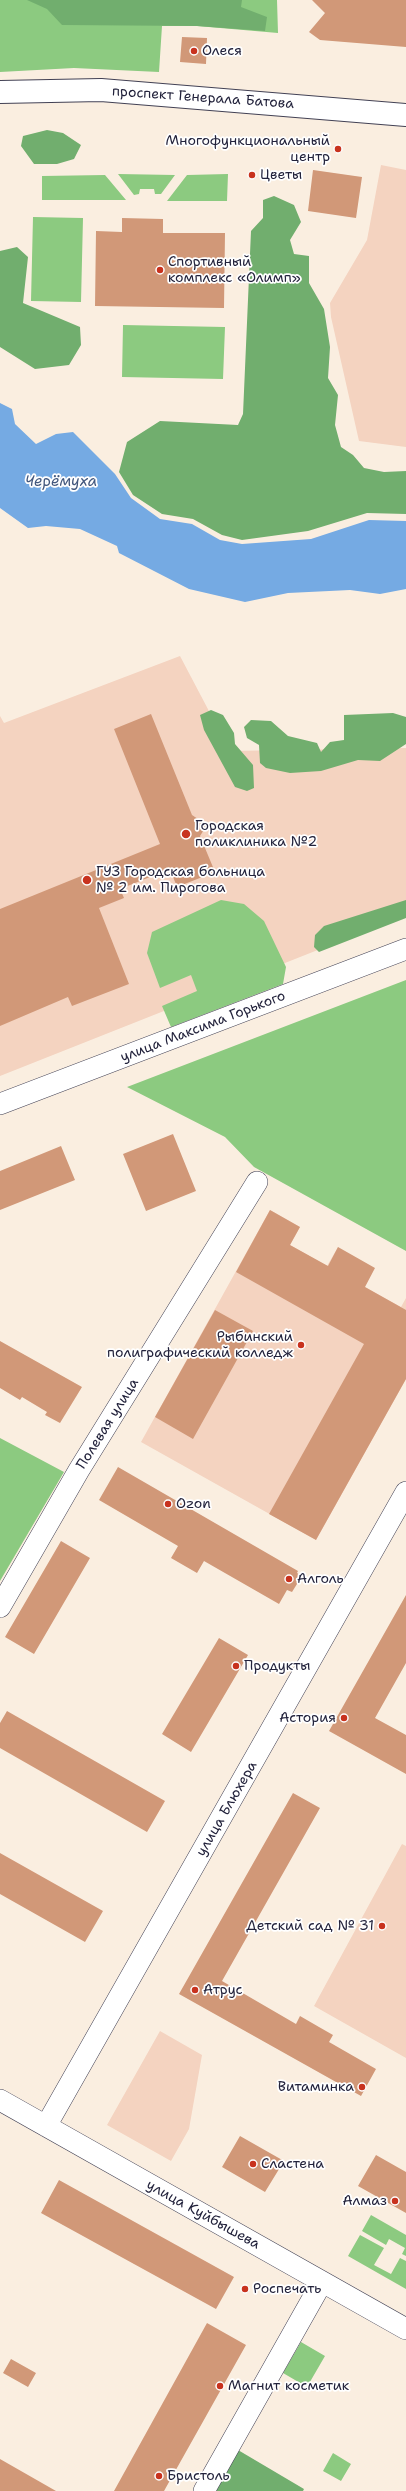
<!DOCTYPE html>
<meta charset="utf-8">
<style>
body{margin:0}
canvas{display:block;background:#faeee0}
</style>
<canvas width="406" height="2491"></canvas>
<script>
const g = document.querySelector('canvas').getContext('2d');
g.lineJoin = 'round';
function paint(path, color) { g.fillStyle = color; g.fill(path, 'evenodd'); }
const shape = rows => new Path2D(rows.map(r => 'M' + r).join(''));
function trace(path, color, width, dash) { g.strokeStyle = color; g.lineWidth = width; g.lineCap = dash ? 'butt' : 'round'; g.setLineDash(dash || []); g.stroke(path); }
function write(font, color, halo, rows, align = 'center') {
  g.font = font + ' "Shantell Sans",sans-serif'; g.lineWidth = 3.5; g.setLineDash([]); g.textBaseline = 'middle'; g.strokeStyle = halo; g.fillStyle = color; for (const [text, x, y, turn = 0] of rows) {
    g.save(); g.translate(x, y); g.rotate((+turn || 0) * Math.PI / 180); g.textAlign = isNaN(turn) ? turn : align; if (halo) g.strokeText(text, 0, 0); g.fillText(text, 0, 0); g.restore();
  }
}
const built = shape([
 [381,165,406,170,406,447,359,441,331,317,330,303,367,240],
 [180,656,230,751,406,748,406,915,0,1076,0,716,4,723],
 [270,1210,300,1227,290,1245,327,1266,338,1247,365,1287,401,1307,406,1298,406,1379,316,1540,141,1442],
 [402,1844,406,1846,406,2058,314,2006],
 [160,2031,202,2055,189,2129,171,2161,107,2125]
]);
const green = shape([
 [0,0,277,0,278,33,197,26,162,26,159,72,74,68,0,72],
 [118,174,175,175,161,194,155,194,154,189,140,189,139,194,134,195],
 [228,174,227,201,167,201,187,175],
 [105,175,126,200,42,200,42,176],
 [33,217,83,218,81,302,31,301],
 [123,325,225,327,223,379,122,377],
 [221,900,244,904,264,921,286,967,283,984,171,1027,162,1006,197,991,191,975,160,988,147,953,152,932],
 [406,980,406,1251,254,1167,225,1137,127,1087],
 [0,1438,64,1472,0,1581],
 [371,2215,406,2235,406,2256,402,2254,405,2248,389,2239,386,2245,362,2231],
 [360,2235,384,2248,374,2265,391,2274,400,2258,406,2261,406,2289,348,2256],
 [301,2342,325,2356,307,2387,283,2373],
 [333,2453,351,2464,341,2481,323,2471]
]);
const forest = shape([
 [27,0,242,0,241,7,267,17,265,31,197,26,62,25,47,9],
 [47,130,63,133,81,145,74,159,57,164,34,164,21,146,23,136],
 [274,196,294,205,301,222,290,240,294,254,309,256,309,283,324,309,330,347,328,378,338,395,335,425,341,447,353,455,364,468,384,472,406,471,406,514,367,513,308,531,242,540,222,535,193,519,162,514,133,495,119,472,127,442,160,421,238,425,243,414,251,231,263,218,263,200],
 [17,247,28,257,23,303,80,327,81,345,69,365,35,369,0,347,0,251],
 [211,710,223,715,234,733,235,744,253,765,254,788,247,791,235,787,204,730,200,715],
 [393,713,406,717,406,744,380,761,358,760,321,771,290,773,266,768,260,763,259,745,247,738,244,727,251,720,271,721,288,736,317,743,321,752,330,742,344,740,344,715],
 [406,900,406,918,319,952,314,947,315,935,324,926],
 [238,2450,304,2489,303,2491,215,2491]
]);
const water = shape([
 [0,403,12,409,15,424,36,444,56,434,73,432,115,474,131,498,160,519,192,524,220,540,242,544,311,539,369,520,406,521,406,589,380,594,350,590,288,593,245,602,189,589,119,553,117,546,80,529,46,526,28,528,0,508]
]);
const building = shape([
 [312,0,406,0,406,47,320,40,309,32,325,13],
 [182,37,207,38,206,64,180,62],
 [313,170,362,177,356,218,308,211],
 [122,218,163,219,163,233,225,233,224,308,95,306,96,231,122,232],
 [151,714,192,815,207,825,200,836,215,872,177,887,170,869,120,889,124,898,99,908,129,984,72,1006,68,997,0,1026,0,909,160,844,114,729],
 [173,1134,196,1191,146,1211,123,1154],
 [61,1146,75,1180,0,1210,0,1171],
 [270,1210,300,1227,290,1245,328,1266,338,1247,375,1268,365,1287,406,1310,406,1379,316,1540,269,1514,364,1344,236,1272],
 [215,1310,253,1331,193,1439,155,1417],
 [0,1341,82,1387,60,1423,45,1415,47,1412,22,1397,20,1400,0,1388],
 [118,1467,298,1571,297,1573,302,1576,292,1592,287,1590,279,1604,204,1561,197,1573,171,1558,178,1546,99,1500],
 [61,1541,90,1558,34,1654,5,1637],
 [406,1595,406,1663,375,1718,406,1735,406,1774,329,1731],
 [219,1638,248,1655,191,1752,162,1734],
 [7,1711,165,1801,147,1832,0,1748,0,1723],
 [293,1793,320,1808,222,1981,296,2024,300,2016,319,2027,333,2035,329,2042,376,2069,361,2096,179,1994],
 [0,1853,103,1911,85,1942,0,1894],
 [240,2136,284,2161,265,2192,222,2167],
 [376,2155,406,2172,406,2213,358,2186],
 [59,2180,234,2277,216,2309,41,2213],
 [207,2323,246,2345,164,2491,114,2491],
 [11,2359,36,2373,28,2387,3,2373],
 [0,2459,56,2491,0,2491]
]);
const minor = shape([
 [0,1104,406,949],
 [0,1607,79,1470,257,1182],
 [0,2100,406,2329],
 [46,2126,406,1492],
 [204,2491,322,2282]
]);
const major = shape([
 [0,92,101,90,406,115]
]);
const markers = [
 [194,51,4,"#c8321e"],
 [338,149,4,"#c8321e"],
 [252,175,4,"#c8321e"],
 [160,270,4,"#c8321e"],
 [186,834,5,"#c8321e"],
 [87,880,5,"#c8321e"],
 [301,1345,4,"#c8321e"],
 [168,1504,4,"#c8321e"],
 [289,1579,4,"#c8321e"],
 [236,1666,4,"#c8321e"],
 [344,1718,4,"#c8321e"],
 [382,1926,4,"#c8321e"],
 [195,1990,4,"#c8321e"],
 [362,2087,4,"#c8321e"],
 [253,2164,4,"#c8321e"],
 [395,2201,4,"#c8321e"],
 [245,2289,4,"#c8321e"],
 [220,2386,4,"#c8321e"],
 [159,2476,4,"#c8321e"]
];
const poiNames = [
 ["Олеся",202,51],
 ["Многофункциональный",330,141,"right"],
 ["центр",330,157,"right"],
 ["Цветы",260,175],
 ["Спортивный",168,262],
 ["комплекс «Олимп»",168,278],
 ["Городская",195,826],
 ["поликлиника №2",195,842],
 ["ГУЗ Городская больница",96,872],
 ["№ 2 им. Пирогова",96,888],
 ["Рыбинский",293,1337,"right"],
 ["полиграфический колледж",293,1353,"right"],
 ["Ozon",176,1504],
 ["Алголь",297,1579],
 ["Продукты",244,1666],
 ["Астория",336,1718,"right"],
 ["Детский сад № 31",374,1926,"right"],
 ["Атрус",203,1990],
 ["Витаминка",354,2087,"right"],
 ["Сластена",261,2164],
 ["Алмаз",387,2201,"right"],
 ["Роспечать",253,2289],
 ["Магнит косметик",228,2386],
 ["Бристоль",167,2476]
];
const streetNames = [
 ["проспект Генерала Батова",203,98,4],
 ["улица Максима Горького",203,1027,-21],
 ["Полевая улица",108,1424,-58],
 ["улица Блюхера",227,1809,-60],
 ["улица Куйбышева",203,2215,29]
];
const waterNames = [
 ["Черёмуха",61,482]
];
paint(built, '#f4d3c0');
paint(green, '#8cca80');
paint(forest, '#71ae6e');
paint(water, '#75aae3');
paint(building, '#d19878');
trace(minor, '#424154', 22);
trace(major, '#424154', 24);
trace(minor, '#fff', 21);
trace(major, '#fff', 22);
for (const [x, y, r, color] of markers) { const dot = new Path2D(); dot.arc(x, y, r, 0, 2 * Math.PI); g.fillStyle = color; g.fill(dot); trace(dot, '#fff', 1.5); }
write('14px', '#22223b', '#fff', poiNames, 'left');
write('14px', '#22223b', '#fff', streetNames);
write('italic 15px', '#43587e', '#fff', waterNames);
</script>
